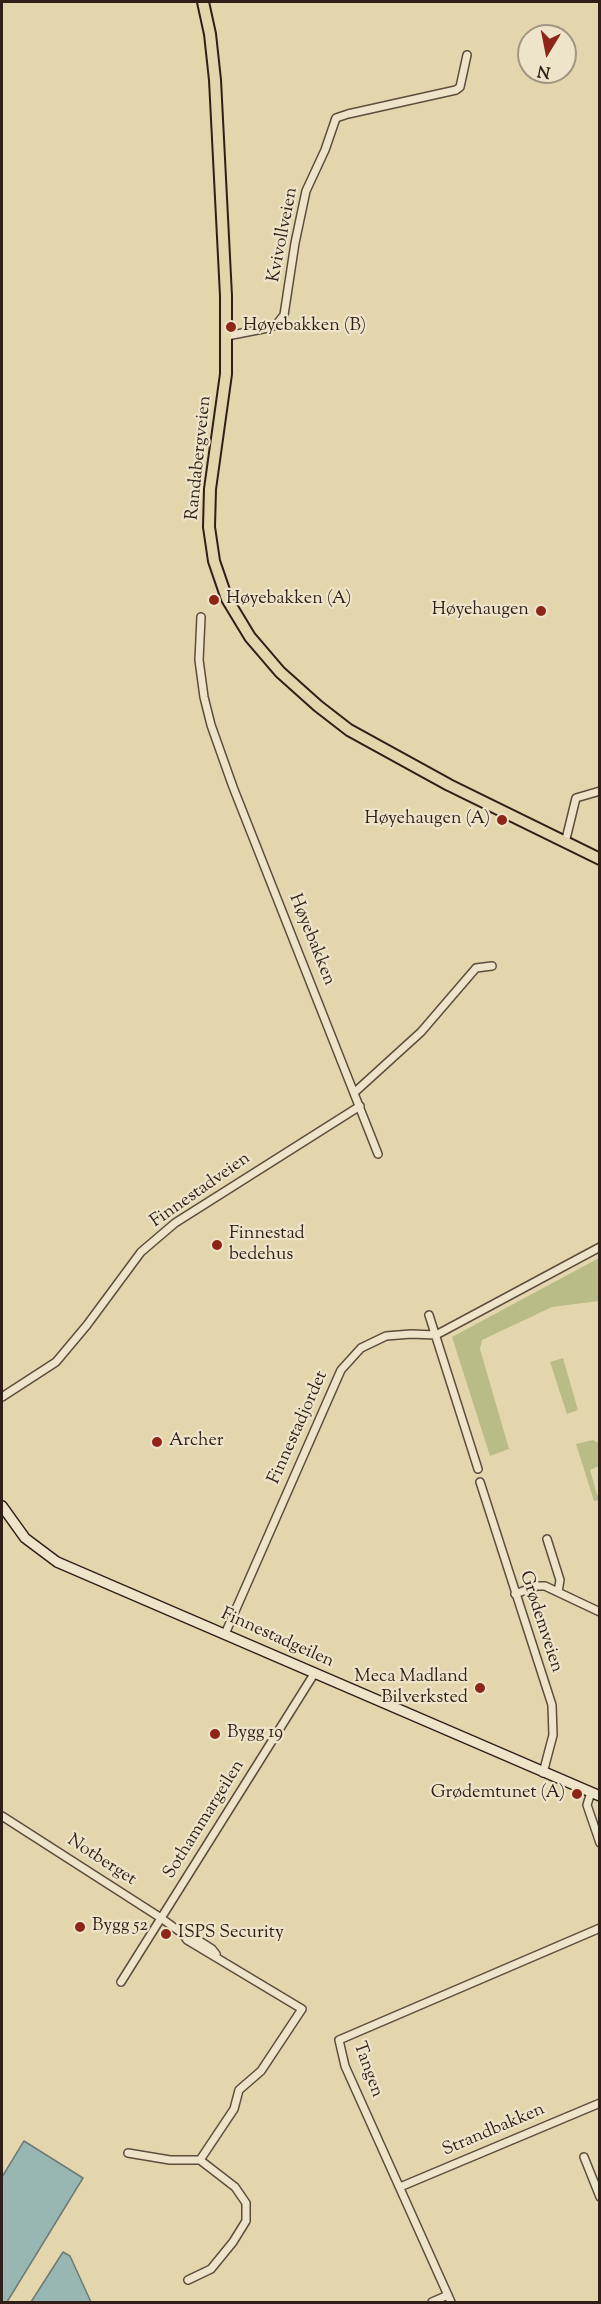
<!DOCTYPE html>
<meta charset="utf-8">
<style>
body{margin:0}
#map{position:relative;width:601px;height:2304px;overflow:hidden;background:#e3d6ad;font-family:"Sorts Mill Goudy",serif}
canvas{display:block}
.frame{position:absolute;inset:0;border:3px solid #301f18;pointer-events:none}
.north{position:absolute;left:517px;top:24px;width:60px;height:60px;box-sizing:border-box;background:#ede4ca;border:2px solid #a19583;border-radius:50%;rotate:190deg;font-size:16px;font-weight:700;line-height:24px;text-align:center;color:#301f18}
.north::after{content:'';display:block;margin:auto;width:21px;height:27px;background:#8f2418;clip-path:polygon(50% 0,100% 100%,50% 72%,0 100%)}
</style>
<div id="map">
<canvas width="601" height="2304"></canvas>
<div class="frame"></div>
<div class="north">N</div>
</div>
<script>
const g = document.querySelector('canvas').getContext('2d');
g.lineJoin = 'round';
function paint(path, color) { g.fillStyle = color; g.fill(path, 'evenodd'); }
const shape = rows => new Path2D(rows.map(r => 'M' + r).join(''));
function trace(path, color, width, dash) { g.strokeStyle = color; g.lineWidth = width; g.lineCap = dash ? 'butt' : 'round'; g.setLineDash(dash || []); g.stroke(path); }
function write(font, color, halo, rows, align = 'center') {
  g.font = font + ' "Sorts Mill Goudy",serif'; g.lineWidth = 4.5; g.setLineDash([]); g.textBaseline = 'middle'; g.strokeStyle = halo; g.fillStyle = color; for (const [text, x, y, turn = 0] of rows) {
    g.save(); g.translate(x, y); g.rotate((+turn || 0) * Math.PI / 180); g.textAlign = isNaN(turn) ? turn : align; if (halo) g.strokeText(text, 0, 0); g.fillText(text, 0, 0); g.restore();
  }
}
const green = shape([
 [599,1258,599,1301,552,1307,482,1340,480,1349,509,1449,490,1456,452,1337],
 [563,1358,578,1410,567,1414,550,1362],
 [593,1440,600,1444,599,1466,590,1470,597,1495,599,1495,599,1500,594,1501,576,1444]
]);
const water = shape([
 [24,2141,83,2178,7,2302,2,2302,2,2177,24,2141],
 [63,2252,70,2256,91,2302,31,2302,63,2252]
]);
const minor = shape([
 [227,336,268,328,276,325,284,315,295,243,306,191,325,150,336,118,348,114,456,90,460,87,467,55],
 [201,617,199,660,204,697,211,725,233,787,378,1154],
 [565,843,576,798,600,791],
 [355,1092,421,1032,476,968,492,966],
 [429,1315,478,1469],
 [2,1397,56,1362,87,1325,141,1252,175,1223,360,1106],
 [480,1482,552,1705,553,1735,543,1773],
 [547,1539,560,1580,558,1592],
 [515,1594,537,1586,545,1586,600,1612],
 [225,1634,341,1370,361,1348,386,1336,411,1334,436,1335,600,1247],
 [591,1792,587,1805,600,1843],
 [2,1816,161,1918,183,1934,187,1940,302,2009,261,2071,239,2090,234,2109,200,2160],
 [183,1934,201,1942,212,1949,216,1954],
 [121,1982,314,1674],
 [128,2153,170,2160,200,2160,235,2187,246,2203,246,2221,233,2242,211,2269,188,2280],
 [584,2157,600,2197],
 [400,2187,600,2103],
 [432,2302,448,2295],
 [451,2302,345,2066,339,2040,600,1928]
]);
const secondary = shape([
 [2,1506,25,1538,57,1562,600,1796]
]);
const trunk = shape([
 [203,2,210,34,215,80,226,296,226,374,210,489,209,527,214,561,227,599,250,637,280,672,318,706,349,730,449,785,600,859]
]);
const markers = [
 [231,327,6,"#8f2418"],
 [214,600,6,"#8f2418"],
 [541,611,6,"#8f2418"],
 [502,820,6,"#8f2418"],
 [217,1245,6,"#8f2418"],
 [157,1442,6,"#8f2418"],
 [480,1688,6,"#8f2418"],
 [215,1734,6,"#8f2418"],
 [577,1794,6,"#8f2418"],
 [80,1927,6,"#8f2418"],
 [166,1934,6,"#8f2418"]
];
const streetNames = [
 ["Kvivollveien",284,235,-79],
 ["Randabergveien",200,458,-84],
 ["Høyebakken",311,940,68],
 ["Finnestadveien",201,1191,-35],
 ["Finnestadjordet",299,1428,-66],
 ["Grødemveien",540,1622,72],
 ["Finnestadgeilen",277,1639,24],
 ["Sothammargeilen",205,1820,-58],
 ["Notberget",101,1861,33],
 ["Tangen",367,2070,70],
 ["Strandbakken",494,2131,-23]
];
const poiNames = [
 ["Høyebakken (B)",243,327],
 ["Høyebakken (A)",226,600],
 ["Høyehaugen",529,611,"right"],
 ["Høyehaugen (A)",490,820,"right"],
 ["Finnestad",229,1235],
 ["bedehus",229,1256],
 ["Archer",169,1442],
 ["Meca Madland",468,1678,"right"],
 ["Bilverksted",468,1699,"right"],
 ["Bygg 19",227,1734],
 ["Grødemtunet (A)",565,1794,"right"],
 ["Bygg 52",92,1927],
 ["ISPS Security",178,1934]
];
paint(green, '#b9bc86');
paint(water, '#98b7b3');
trace(water, '#6e7a75', 1.5);
trace(minor, '#5d4d3d', 10);
trace(secondary, '#301f18', 12);
trace(trunk, '#301f18', 14);
trace(minor, '#ede4ca', 7);
trace(secondary, '#ede4ca', 9);
trace(trunk, '#e3d6ad', 10);
for (const [x, y, r, color] of markers) { const dot = new Path2D(); dot.arc(x, y, r, 0, 2 * Math.PI); g.fillStyle = color; g.fill(dot); trace(dot, '#ede4ca', 2); }
write('18px', '#301f18', '#ede4ca', streetNames);
write('18px', '#301f18', '#ede4ca', poiNames, 'left');
</script>
